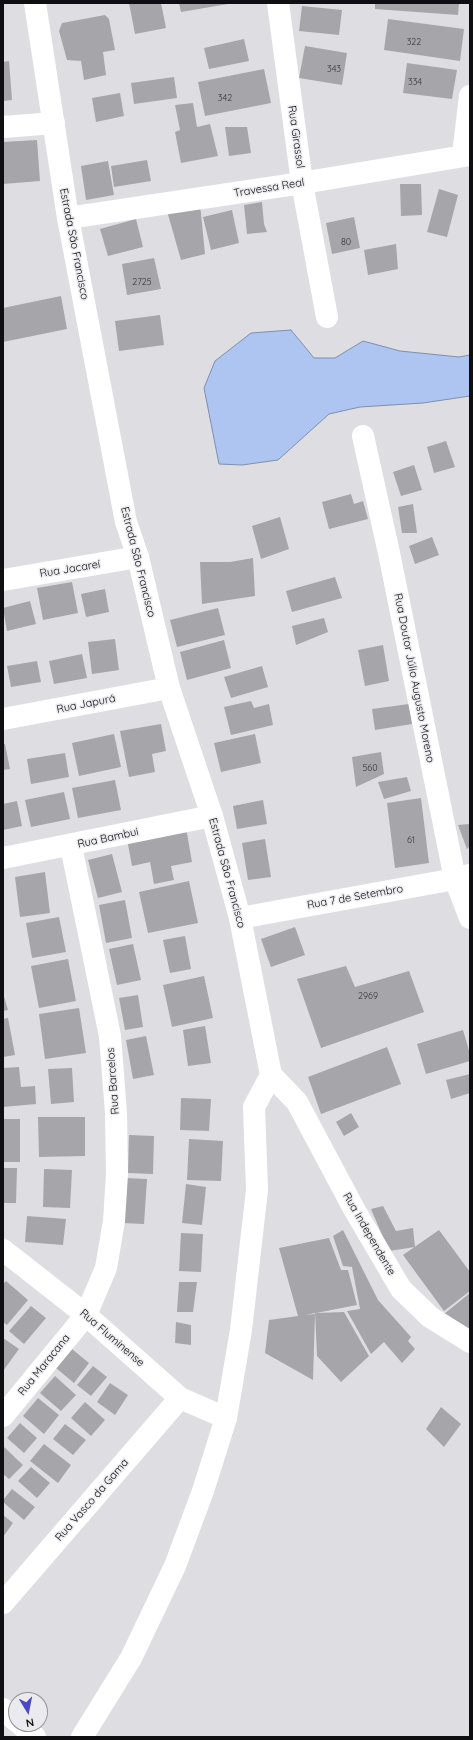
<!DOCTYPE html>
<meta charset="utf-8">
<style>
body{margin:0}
#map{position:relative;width:473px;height:1740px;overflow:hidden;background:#dedee2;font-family:Quicksand,sans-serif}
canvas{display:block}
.frame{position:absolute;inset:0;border:4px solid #0f0f11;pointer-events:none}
.north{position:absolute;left:8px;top:1692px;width:40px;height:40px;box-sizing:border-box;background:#ebebef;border:1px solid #939396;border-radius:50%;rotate:170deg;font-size:11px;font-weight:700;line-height:16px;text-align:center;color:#0f0f11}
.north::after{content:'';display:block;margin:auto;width:14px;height:18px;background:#4b49bf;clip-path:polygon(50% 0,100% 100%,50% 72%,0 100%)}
</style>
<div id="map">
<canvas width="473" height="1740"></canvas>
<div class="frame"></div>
<div class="north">N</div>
</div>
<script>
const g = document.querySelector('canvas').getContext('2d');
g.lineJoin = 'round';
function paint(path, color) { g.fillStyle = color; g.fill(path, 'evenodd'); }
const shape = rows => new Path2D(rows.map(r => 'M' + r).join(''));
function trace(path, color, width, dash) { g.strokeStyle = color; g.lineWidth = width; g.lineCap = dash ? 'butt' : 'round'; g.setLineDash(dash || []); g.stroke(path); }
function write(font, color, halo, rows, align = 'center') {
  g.font = font + ' Quicksand,sans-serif'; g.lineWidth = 3; g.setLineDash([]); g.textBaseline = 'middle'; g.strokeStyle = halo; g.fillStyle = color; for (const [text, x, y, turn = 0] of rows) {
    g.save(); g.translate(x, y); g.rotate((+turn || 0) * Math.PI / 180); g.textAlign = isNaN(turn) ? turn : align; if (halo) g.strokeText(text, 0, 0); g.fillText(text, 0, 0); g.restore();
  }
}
const water = shape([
 [291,330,314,358,335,358,363,341,400,351,459,357,470,355,470,396,423,403,360,407,329,414,278,460,242,465,219,464,204,388,215,361,251,333,291,330]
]);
const building = shape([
 [129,3,161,3,166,28,135,34],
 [179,3,228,3,228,4,181,12],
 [375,3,459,3,458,15,375,9],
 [302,6,342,10,339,35,299,31],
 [105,15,109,19,115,50,103,52,106,75,84,80,81,61,67,60,59,31,62,23],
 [388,19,464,29,460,61,384,50],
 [244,39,249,61,209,69,204,48],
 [305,46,347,53,342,85,299,78],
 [9,61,12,100,3,101,3,62],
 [407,63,457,70,452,99,403,93],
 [264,69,271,103,205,116,198,82],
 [174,77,177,98,134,104,131,83],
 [120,93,124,116,96,122,92,98],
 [193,103,197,127,210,124,218,156,181,163,175,132,180,130,175,105],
 [225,127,247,127,251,153,229,156],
 [37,140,40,181,3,184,3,142],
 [147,160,151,181,114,187,111,166],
 [108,161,114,195,86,200,81,166],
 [400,184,421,184,422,215,401,216],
 [439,189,458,195,447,237,427,232],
 [262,202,264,224,267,232,247,234,244,205],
 [200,204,205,254,181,260,167,211],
 [232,210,239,243,211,250,203,217],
 [354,217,360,248,332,254,326,223],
 [136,219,143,247,108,256,100,229],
 [396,244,398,269,368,275,364,250],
 [154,258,161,289,127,295,122,264],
 [61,296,67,329,3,342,3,308],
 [160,315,164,345,119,351,115,321],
 [446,441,455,467,434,473,427,447],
 [414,465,422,490,401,496,393,472],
 [351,494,354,504,363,501,368,519,329,529,322,502],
 [413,504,417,533,402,533,398,507],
 [280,517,289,549,261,559,252,526],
 [432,537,439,555,415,564,409,546],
 [253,558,255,596,202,604,200,562,230,562],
 [335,577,342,598,292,612,286,591],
 [72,582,78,613,43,620,37,588],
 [105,589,109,612,86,617,81,594],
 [30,601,36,624,7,631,3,608],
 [218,608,225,635,177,647,170,620],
 [324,618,328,632,296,645,292,626],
 [115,639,119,670,92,674,88,642],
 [224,640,231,668,187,680,180,652],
 [383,645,389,681,365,686,358,650],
 [82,654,87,678,54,684,49,661],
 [37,661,41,682,11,687,7,666],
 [262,666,268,687,231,698,224,677],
 [251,701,254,708,269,704,273,725,231,735,224,707],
 [409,704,412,724,375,730,372,709],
 [161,724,166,751,152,754,155,772,129,777,120,731],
 [114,734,121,767,79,776,72,743],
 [255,734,261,763,221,772,214,743],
 [3,744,5,744,10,769,3,770],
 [381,752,384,774,356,787,352,757],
 [65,753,69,777,31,784,27,759],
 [407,777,411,791,384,799,378,782],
 [115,780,121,810,78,818,72,788],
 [64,792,70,819,31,827,25,800],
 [421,798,429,863,395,868,387,803],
 [263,800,267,824,237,829,233,806],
 [17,801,22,826,3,830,3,804],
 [470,824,470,846,467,849,458,825],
 [186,828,192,862,171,866,174,880,154,884,150,862,132,866,127,839],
 [265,839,271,877,248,880,242,843],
 [112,854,122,892,98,898,88,860],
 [45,872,50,913,20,917,15,877],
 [189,881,198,923,148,933,139,892],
 [125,900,132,938,106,943,99,905],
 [59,917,66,952,32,958,26,923],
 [295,927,305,955,271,967,261,939],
 [185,936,191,969,170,973,163,940],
 [133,944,141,980,117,985,109,949],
 [68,959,76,1001,39,1008,31,966],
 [346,966,355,987,409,971,424,1012,321,1048,297,979],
 [204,976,213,1018,172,1027,163,985],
 [3,993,8,1010,3,1011],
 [138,995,143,1027,125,1030,119,998],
 [79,1008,86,1053,45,1059,39,1014],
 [8,1018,15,1055,3,1057,3,1019],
 [205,1026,211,1063,188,1066,183,1030],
 [463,1030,470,1054,470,1061,426,1074,417,1044],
 [146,1036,154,1075,133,1079,126,1040],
 [387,1047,401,1084,321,1114,308,1077],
 [19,1067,21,1087,35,1086,36,1104,3,1107,3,1068],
 [72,1068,74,1102,51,1104,48,1069],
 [470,1074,470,1093,451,1099,446,1080],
 [181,1098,211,1099,209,1131,180,1130],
 [351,1113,359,1127,344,1136,336,1122],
 [38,1117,85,1117,85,1156,39,1157],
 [3,1119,20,1119,20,1162,3,1162],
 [129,1135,154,1136,153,1174,128,1173],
 [189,1139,223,1141,221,1181,187,1180],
 [3,1168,17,1168,16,1203,3,1203],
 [44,1169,72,1170,70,1208,43,1207],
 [125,1178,147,1179,144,1224,122,1223],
 [186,1184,206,1187,202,1225,182,1223],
 [383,1206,396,1231,413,1228,415,1247,389,1251,371,1209],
 [27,1216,66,1219,63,1245,25,1242],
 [343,1230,378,1300,411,1337,408,1341,415,1349,402,1363,384,1342,371,1354,347,1311,360,1309,352,1267,343,1266,333,1236],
 [439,1230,470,1272,470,1291,444,1311,403,1255],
 [181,1233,203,1234,201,1272,179,1271],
 [329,1238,341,1270,348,1270,357,1305,316,1313,344,1312,369,1356,341,1382,317,1356,315,1311,315,1313,305,1315,315,1314,313,1380,265,1353,269,1320,298,1316,279,1248],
 [6,1281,28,1300,7,1325,3,1322,3,1284],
 [179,1282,197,1282,193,1312,177,1312],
 [470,1293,470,1331,444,1314],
 [31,1306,46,1318,24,1344,9,1331],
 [176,1322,191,1325,191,1345,175,1343],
 [3,1338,19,1349,3,1371],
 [72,1349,89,1363,74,1383,56,1368],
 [93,1366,107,1377,91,1396,77,1385],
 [55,1376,76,1395,61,1411,40,1393],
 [110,1383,128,1395,115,1415,97,1402],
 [38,1398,59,1415,44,1434,23,1416],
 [85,1402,105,1420,91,1436,71,1418],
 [441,1407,461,1424,444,1447,426,1429],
 [20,1423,37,1438,24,1453,7,1438],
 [65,1424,86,1440,73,1455,53,1439],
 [44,1444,71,1465,58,1483,30,1461],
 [3,1446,23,1465,9,1479,3,1474],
 [31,1467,50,1483,37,1498,18,1481],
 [12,1489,35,1507,24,1520,3,1502,3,1500],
 [3,1515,13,1523,3,1537]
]);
const street = shape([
 [278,3,302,183,327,317],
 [3,127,54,123],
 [463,155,470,96],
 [68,218,302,183,470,155],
 [363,436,389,553,455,879,470,918],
 [3,580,138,557],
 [3,719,169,688],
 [3,858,212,816],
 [240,918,455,879,470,875],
 [3,1250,86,1315,180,1398,226,1418],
 [3,1416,86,1315,106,1268,114,1221,117,1174,116,1113,110,1036,71,846],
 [3,1603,180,1398],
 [3,1709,16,1721],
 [20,1724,35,1737]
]);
const secondary = shape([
 [35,3,68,218,126,522,138,557,169,688,212,816,240,918,271,1075,297,1102,354,1209,401,1289,430,1317,470,1342],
 [82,1737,131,1658,175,1566,203,1491,226,1418,241,1330,257,1190,254,1107,271,1075]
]);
const numberNames = [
 ["322",414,42],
 ["343",334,69],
 ["334",415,82],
 ["342",225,98],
 ["80",346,242],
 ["2725",142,282],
 ["560",370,768],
 ["61",411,840],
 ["2969",368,996]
];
const streetNames = [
 ["Rua Girassol",296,137,82],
 ["Travessa Real",269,188,-9],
 ["Estrada São Francisco",74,244,79],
 ["Estrada São Francisco",138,562,76],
 ["Rua Jacareí",70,569,-9],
 ["Rua Doutor Júlio Augusto Moreno",414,678,79],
 ["Rua Japurá",86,704,-11],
 ["Rua Bambui",108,838,-12],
 ["Estrada São Francisco",227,873,75],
 ["Rua 7 de Setembro",355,897,-10],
 ["Rua Barcelos",113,1081,-94],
 ["Rua Independente",369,1234,60],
 ["Rua Fluminense",112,1338,41],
 ["Rua Maracana",44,1365,-51],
 ["Rua Vasco da Gama",92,1500,-49]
];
paint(water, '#adc5f0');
trace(water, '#7e8ead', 1);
paint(building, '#a6a6aa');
trace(street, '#fff', 22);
trace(secondary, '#fff', 22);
write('9px', '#353537', null, numberNames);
write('11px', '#0f0f11', '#ebebef', streetNames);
</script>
